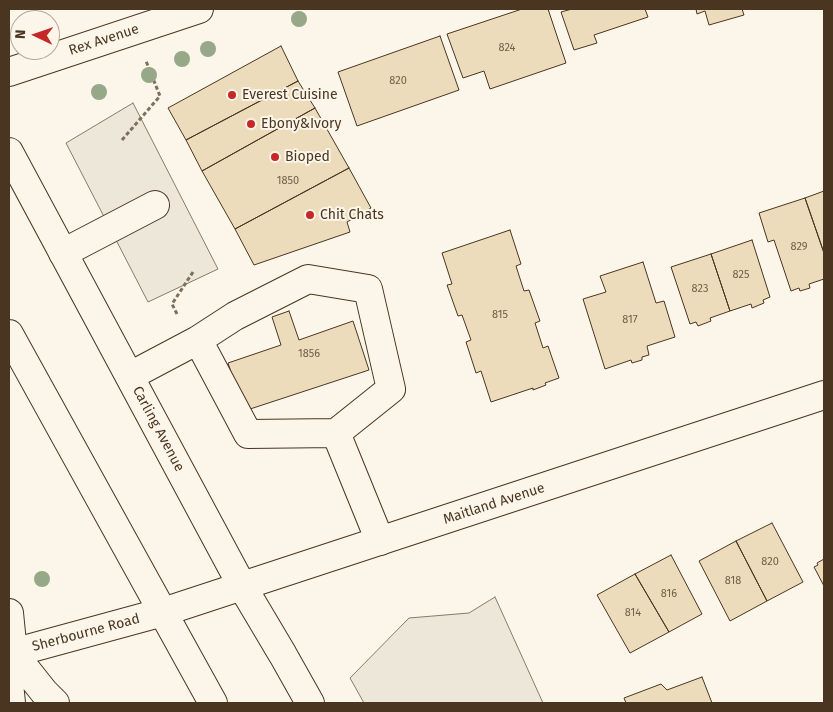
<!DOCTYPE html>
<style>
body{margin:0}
#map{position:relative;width:833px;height:712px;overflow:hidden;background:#fbf6e9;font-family:"Fira Sans",sans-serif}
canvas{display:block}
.frame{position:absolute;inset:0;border:10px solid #4a3520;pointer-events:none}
.north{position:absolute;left:10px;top:10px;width:50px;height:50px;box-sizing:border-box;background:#fbf6e9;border:1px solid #b4a999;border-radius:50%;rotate:273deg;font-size:14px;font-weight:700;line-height:20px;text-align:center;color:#4a3520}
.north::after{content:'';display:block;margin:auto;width:18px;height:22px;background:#c62828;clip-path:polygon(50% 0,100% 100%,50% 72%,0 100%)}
</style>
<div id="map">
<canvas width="833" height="712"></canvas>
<div class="frame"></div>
<div class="north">N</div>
</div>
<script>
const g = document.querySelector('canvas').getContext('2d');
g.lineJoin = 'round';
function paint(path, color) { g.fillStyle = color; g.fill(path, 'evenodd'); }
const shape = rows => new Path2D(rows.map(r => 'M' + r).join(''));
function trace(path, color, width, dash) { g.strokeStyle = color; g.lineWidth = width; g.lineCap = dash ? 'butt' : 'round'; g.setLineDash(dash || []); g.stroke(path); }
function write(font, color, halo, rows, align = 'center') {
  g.font = font + ' "Fira Sans",sans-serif'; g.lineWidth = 4; g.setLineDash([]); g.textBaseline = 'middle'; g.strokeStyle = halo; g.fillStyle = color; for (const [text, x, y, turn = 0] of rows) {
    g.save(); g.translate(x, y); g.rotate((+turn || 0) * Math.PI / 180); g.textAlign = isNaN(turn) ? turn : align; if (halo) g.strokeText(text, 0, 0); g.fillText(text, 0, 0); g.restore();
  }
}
const parking = shape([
 [133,103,218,269,148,302,66,143,133,103],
 [495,597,543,703,364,703,350,678,409,618,469,613,495,597]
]);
const building = shape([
 [522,9,548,9,566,63,490,89,484,71,463,78,447,34,522,9],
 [572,9,645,9,648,17,594,35,597,43,574,50,561,12,572,9],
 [696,9,742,9,744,15,709,25,705,11,697,14,696,9],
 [440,36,459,90,357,126,338,72,440,36],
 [281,46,298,81,186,140,168,108,281,46],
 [298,81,315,108,202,171,186,140,298,81],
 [315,108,349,168,235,229,202,171,315,108],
 [349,168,371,208,347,222,350,232,254,265,235,229,349,168],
 [824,191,824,253,805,198,824,191],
 [805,198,824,253,824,279,809,284,810,288,800,291,799,288,791,291,774,240,768,242,759,213,805,198],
 [510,230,521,264,516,266,524,291,529,290,540,321,535,323,543,348,548,346,559,378,545,383,546,385,533,390,533,388,491,402,481,371,476,373,466,342,471,340,462,315,458,316,447,285,452,284,442,253,510,230],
 [752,240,770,297,763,300,764,303,752,308,751,304,730,311,711,254,752,240],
 [711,254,730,311,710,318,711,321,698,326,696,322,690,324,671,267,711,254],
 [643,262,656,303,664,301,675,337,647,346,649,355,642,357,642,360,632,363,631,360,605,369,583,299,606,292,600,276,643,262],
 [289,311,299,340,353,321,369,370,244,411,228,363,281,345,272,317,289,311],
 [772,523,803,582,767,601,736,541,772,523],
 [736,541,767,601,730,621,699,561,736,541],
 [671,555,702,614,669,632,635,574,671,555],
 [824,559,824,586,814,567,818,565,817,563,824,559],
 [635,574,669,632,630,653,597,595,635,574],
 [702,677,712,703,626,703,624,698,661,684,667,690,702,677]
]);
const path = shape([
 [122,140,160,96,146,61],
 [177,314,172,304,193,272]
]);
const minor = shape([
 [9,72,199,9],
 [63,253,155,205],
 [198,340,235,316,308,279,368,289,391,389,336,433],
 [130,376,198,340,248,434,336,433,380,541],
 [9,613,13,653,9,683,11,703],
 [13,653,44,692,55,703],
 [9,654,163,612]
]);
const major = shape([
 [9,152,242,586,283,655,310,703],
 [9,334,213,703],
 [163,612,824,395]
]);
const trees = [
 [299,19],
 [208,49],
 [182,59],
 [149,75],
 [99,92],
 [42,579]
];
const markers = [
 [232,95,5,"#c62828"],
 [251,124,5,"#c62828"],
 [275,157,5,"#c62828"],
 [310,215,5,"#c62828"]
];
const numberNames = [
 ["824",507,48],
 ["820",398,81],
 ["1850",288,181],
 ["829",799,247],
 ["825",741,275],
 ["823",700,289],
 ["815",500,315],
 ["817",630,320],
 ["1856",309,354],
 ["820",770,562],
 ["818",733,581],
 ["816",669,594],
 ["814",633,613]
];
const streetNames = [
 ["Rex Avenue",104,40,-18],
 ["Carling Avenue",158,429,62],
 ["Maitland Avenue",494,504,-18],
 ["Sherbourne Road",86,633,-15]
];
const poiNames = [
 ["Everest Cuisine",242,95],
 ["Ebony&Ivory",261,124],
 ["Bioped",285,157],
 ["Chit Chats",320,215]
];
paint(parking, '#ede7d9');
trace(parking, '#887966', 1);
paint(building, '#ecdcbc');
trace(building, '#4a3520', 1);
trace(minor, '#4a3520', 30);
trace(major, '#4a3520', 30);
trace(path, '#7f6f5c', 3, [4, 2.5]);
trace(minor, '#fbf6e9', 28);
trace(major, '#fbf6e9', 28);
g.fillStyle = '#96a887';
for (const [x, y] of trees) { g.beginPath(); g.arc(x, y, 8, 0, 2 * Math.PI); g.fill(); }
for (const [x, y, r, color] of markers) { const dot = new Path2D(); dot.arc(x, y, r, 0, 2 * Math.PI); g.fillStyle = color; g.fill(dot); trace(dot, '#fbf6e9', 2); }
write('11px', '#725f47', null, numberNames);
write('14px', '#4a3520', '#fbf6e9', streetNames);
write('14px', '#4a3520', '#fbf6e9', poiNames, 'left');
</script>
